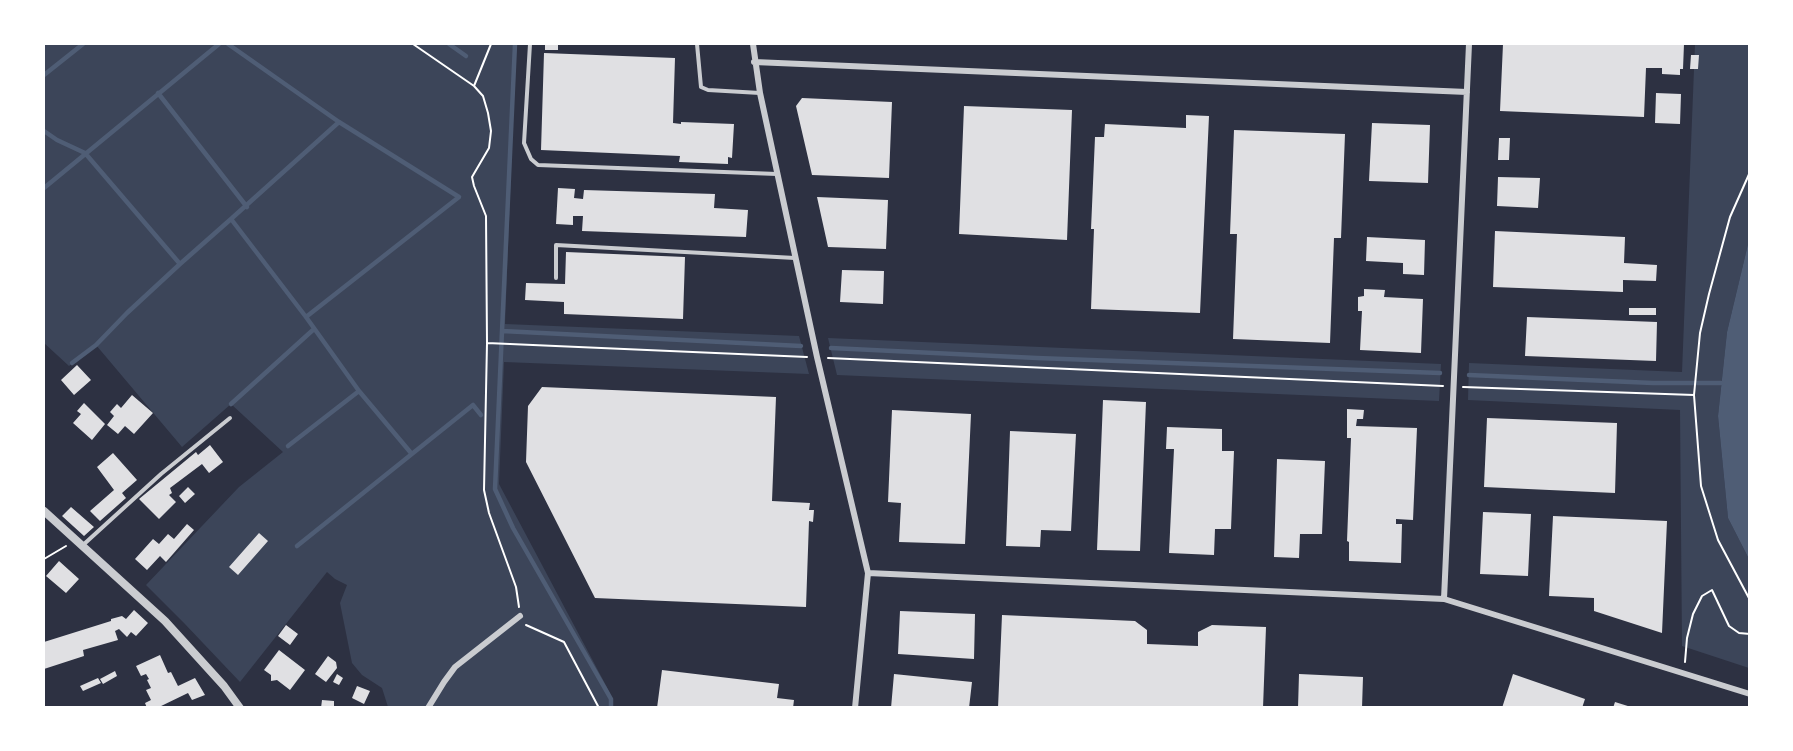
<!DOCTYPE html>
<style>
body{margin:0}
#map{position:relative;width:1793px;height:751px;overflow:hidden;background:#2d3142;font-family:Roboto,sans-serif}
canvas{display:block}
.frame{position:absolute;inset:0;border:45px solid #fff;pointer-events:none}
</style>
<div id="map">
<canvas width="1793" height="751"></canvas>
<div class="frame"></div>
</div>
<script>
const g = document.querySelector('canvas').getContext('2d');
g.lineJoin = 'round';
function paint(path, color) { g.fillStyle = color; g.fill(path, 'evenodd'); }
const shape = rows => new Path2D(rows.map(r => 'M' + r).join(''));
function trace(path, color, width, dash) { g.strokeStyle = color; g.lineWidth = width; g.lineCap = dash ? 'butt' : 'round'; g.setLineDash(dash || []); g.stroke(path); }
const green = shape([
 [44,44,516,44,505,324,799,336,809,374,504,362,499,484,610,693,611,707,388,707,382,688,362,675,352,663,340,603,347,585,335,579,327,572,240,682,184,623,146,585,239,487,283,452,231,404,182,447,96,345,69,366,44,343],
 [1695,44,1749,44,1749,240,1727,332,1718,416,1728,518,1749,559,1749,668,1682,646,1680,410,1468,400,1469,363,1682,372],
 [828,338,1441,364,1439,401,837,375]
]);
const water = shape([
 [1749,240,1749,559,1728,518,1718,416,1727,332]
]);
const stream = shape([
 [228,44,339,122,459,197,306,317],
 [449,44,466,56],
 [515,44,502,331,801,346],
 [44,75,83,44],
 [158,93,247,207],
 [44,131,57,140,85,153,180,264,231,219,306,317,359,391,411,453],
 [44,188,219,44],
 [231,219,339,122],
 [502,331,495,489,513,528,611,699,611,708],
 [831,348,1037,358,1440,373],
 [72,363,96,345,127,313,180,264],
 [1469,375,1653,383,1721,383],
 [231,404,314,329],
 [288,446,359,391],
 [297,546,473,405,481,415]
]);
const building = shape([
 [545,44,558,44,558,50,545,50],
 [1503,44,1684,44,1683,69,1680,69,1680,75,1662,74,1662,68,1646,68,1644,117,1500,111],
 [544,53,675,58,673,123,681,124,681,122,734,124,732,158,728,157,728,164,679,162,680,156,541,150],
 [1691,55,1699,55,1698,69,1690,69],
 [1656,93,1681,94,1680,124,1655,123],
 [802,98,892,102,889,178,812,175,796,106],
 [964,106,1072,110,1067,240,959,234],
 [1186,115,1209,116,1200,313,1091,309,1094,229,1091,229,1095,137,1104,137,1105,124,1186,128],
 [1372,123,1430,125,1428,183,1369,181],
 [1234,130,1345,134,1341,238,1334,238,1330,343,1233,339,1237,234,1230,234],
 [1499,138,1510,138,1509,160,1498,160],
 [1498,177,1540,178,1538,208,1497,206],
 [558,188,575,189,574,198,583,199,584,190,715,194,714,208,748,210,746,237,582,231,583,216,573,216,573,225,556,224],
 [817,197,888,200,886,249,828,247],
 [1495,231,1625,237,1624,263,1657,265,1656,281,1623,280,1623,292,1493,287],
 [1367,237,1425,240,1424,275,1403,274,1403,263,1366,261],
 [566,252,685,257,683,319,564,314,564,302,525,300,526,283,565,284],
 [842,270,884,271,883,304,840,302],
 [1364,289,1385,290,1384,297,1423,299,1421,353,1360,350,1362,311,1358,311,1358,297,1364,296],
 [1629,308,1656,308,1656,315,1629,315],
 [1527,317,1657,322,1656,361,1525,356],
 [77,365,91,380,74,395,61,380],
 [542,387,776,397,772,501,810,503,809,510,814,510,813,522,809,521,806,607,595,598,526,462,528,406],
 [132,395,153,413,134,434,125,426,118,434,107,425,114,416,110,412,117,404,121,408],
 [1103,400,1146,402,1140,551,1097,550],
 [84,403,105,424,92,440,73,423,81,414,77,411],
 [1347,409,1364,410,1363,419,1357,419,1356,426,1417,428,1413,520,1396,519,1396,524,1402,524,1401,563,1349,561,1349,542,1347,541,1351,438,1347,438],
 [892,410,971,414,965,544,899,542,901,503,888,502],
 [1487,418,1617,423,1615,493,1484,487],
 [1167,427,1222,429,1222,451,1234,451,1231,529,1215,529,1214,555,1169,553,1174,449,1166,449],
 [1010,431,1076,434,1071,531,1041,530,1040,547,1006,546],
 [210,445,223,462,209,473,202,464,170,488,172,493,169,495,176,502,159,519,139,499,196,452,198,455],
 [113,453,137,480,122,493,126,498,100,521,90,511,114,490,97,467],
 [1277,459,1325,461,1322,534,1300,534,1299,558,1274,557],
 [188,487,195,494,185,503,179,496],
 [71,507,94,527,84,536,62,516],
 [1483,512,1531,514,1528,576,1480,574],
 [1553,516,1667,521,1662,633,1594,611,1594,598,1549,596],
 [187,524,194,530,166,562,160,556,147,570,135,559,153,539,159,544,168,534,174,539],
 [259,533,268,541,238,575,229,567],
 [59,561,79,579,66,593,46,576],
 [134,610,148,623,136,636,131,632,127,637,119,629,115,631,118,640,83,650,84,656,44,669,44,642,111,621,111,619,122,616,126,619],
 [900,611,975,614,974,659,898,654],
 [1002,615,1135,621,1147,630,1147,644,1198,646,1198,632,1212,625,1266,627,1263,708,998,708],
 [286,625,298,634,290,645,278,636],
 [279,650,305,670,290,690,277,680,271,681,271,675,264,670],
 [160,655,168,673,171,672,178,686,195,678,205,695,192,700,188,693,157,708,147,708,145,703,151,700,146,690,151,688,147,680,149,679,146,674,141,676,136,666],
 [328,656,336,662,337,668,326,682,315,674],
 [662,670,779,684,777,698,794,700,793,708,657,708],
 [115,671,117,676,103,684,100,679],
 [337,674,343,678,339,685,333,682],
 [894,674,972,682,969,708,891,708],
 [1299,674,1363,677,1362,708,1298,708],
 [1513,674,1585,699,1582,708,1502,708],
 [98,678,101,683,83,691,80,686],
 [357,686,370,691,364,704,352,698],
 [322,700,334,701,334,708,321,708],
 [1615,702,1631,707,1631,708,1613,708]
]);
const path = shape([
 [413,44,474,86,483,96,488,113,491,131,489,148,472,177,474,186,486,216,487,343,484,490,489,513,516,587,519,607],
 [474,86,491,44],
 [1750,172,1730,217,1709,294,1700,333,1694,395,1701,486,1718,540,1750,600],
 [487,343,807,357],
 [828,358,1443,386],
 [1463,387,1694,395],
 [44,559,66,546],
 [526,625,564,642,599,708],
 [1685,662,1687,638,1693,614,1702,596,1712,590,1729,626,1739,633,1750,634]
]);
const service = shape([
 [530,44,524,143,531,159,538,165,777,174],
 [697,44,701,87,708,90,760,93],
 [556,278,556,245,795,258],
 [83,545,161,474,230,418]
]);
const minor = shape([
 [753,44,760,93,817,357,868,573,855,708],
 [754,62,1467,92],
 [868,573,1444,599,1750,694],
 [1444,599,1469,44],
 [428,708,444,682,455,667,520,616]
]);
const tertiary = shape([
 [44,511,165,621,224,686,240,708]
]);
paint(green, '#3c4559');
paint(water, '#4f5d75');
trace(stream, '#4f5d75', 4.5);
paint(building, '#e0e0e3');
trace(path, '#fff', 2);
trace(service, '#caccd0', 4);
trace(minor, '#caccd0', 6);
trace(tertiary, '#caccd0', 8);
</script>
